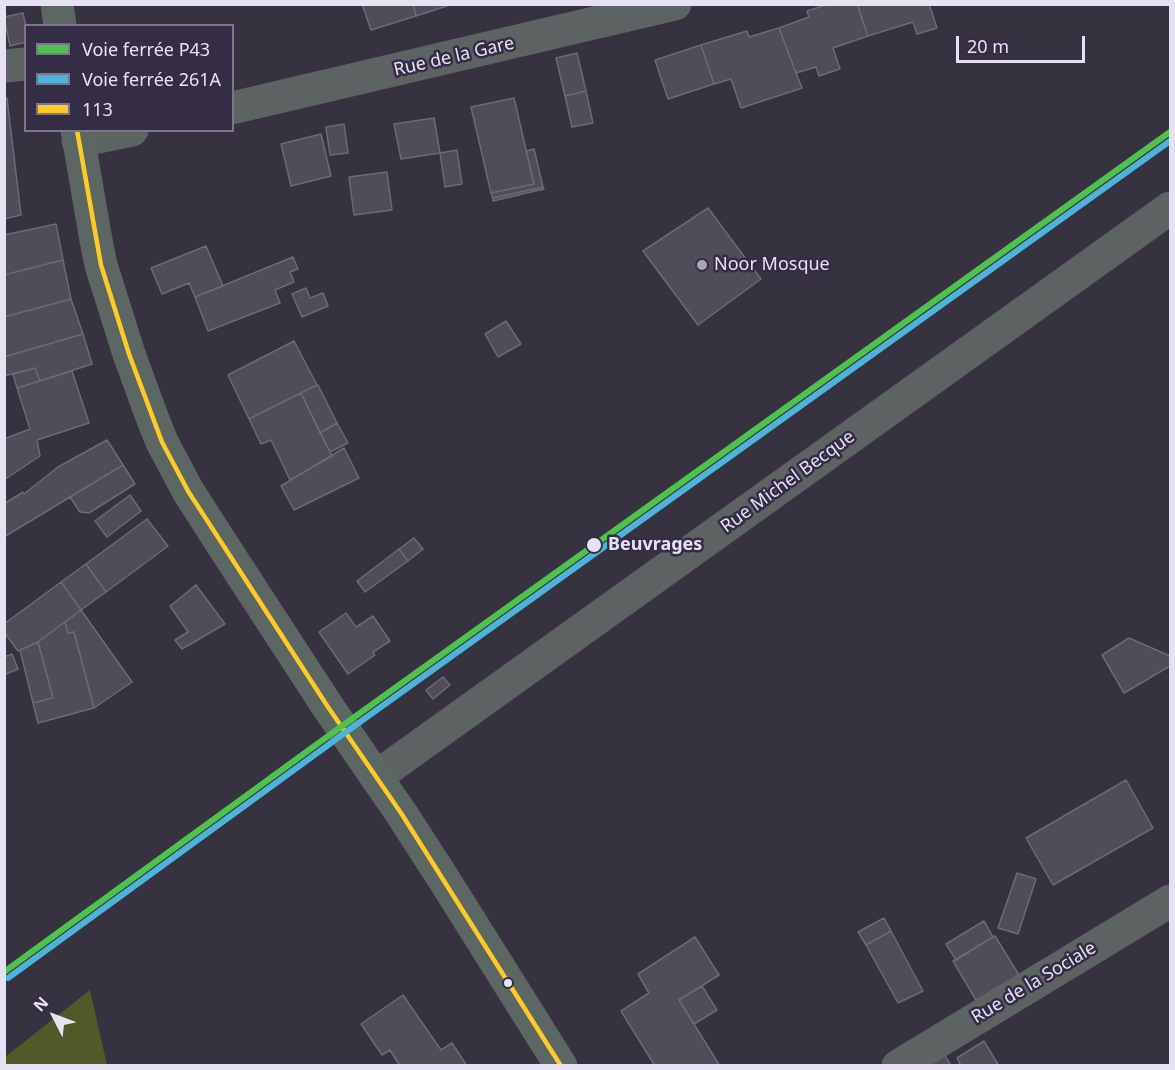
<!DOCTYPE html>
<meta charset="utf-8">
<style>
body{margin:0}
#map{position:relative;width:1175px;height:1070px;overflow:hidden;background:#373240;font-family:"Noto Sans",sans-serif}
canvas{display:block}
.frame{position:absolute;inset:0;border:6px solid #e7e2f3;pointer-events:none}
.legend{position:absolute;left:24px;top:24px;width:210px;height:108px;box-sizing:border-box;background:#352c46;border:2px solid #7c758b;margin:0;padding:8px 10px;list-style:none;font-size:18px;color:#e7e2f3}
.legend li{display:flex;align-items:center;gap:12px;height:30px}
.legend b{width:30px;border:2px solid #7c758b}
.north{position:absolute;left:24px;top:986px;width:60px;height:60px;-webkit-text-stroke:4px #352c46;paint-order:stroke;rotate:312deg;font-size:16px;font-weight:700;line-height:24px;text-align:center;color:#e7e2f3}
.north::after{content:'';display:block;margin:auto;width:21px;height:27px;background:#e7e2f3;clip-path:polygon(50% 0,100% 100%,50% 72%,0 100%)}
.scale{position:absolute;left:956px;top:36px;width:129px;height:27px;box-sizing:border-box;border:3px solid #e7e2f3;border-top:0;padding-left:8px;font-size:18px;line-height:21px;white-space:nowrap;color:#e7e2f3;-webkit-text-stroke:4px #352c46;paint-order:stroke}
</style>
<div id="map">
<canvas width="1175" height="1070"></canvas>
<div class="frame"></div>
<ul class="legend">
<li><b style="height:8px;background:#4dc24d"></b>Voie ferrée P43</li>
<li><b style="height:8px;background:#4db3d9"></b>Voie ferrée 261A</li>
<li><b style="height:8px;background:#feca28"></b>113</li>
</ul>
<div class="north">N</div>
<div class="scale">20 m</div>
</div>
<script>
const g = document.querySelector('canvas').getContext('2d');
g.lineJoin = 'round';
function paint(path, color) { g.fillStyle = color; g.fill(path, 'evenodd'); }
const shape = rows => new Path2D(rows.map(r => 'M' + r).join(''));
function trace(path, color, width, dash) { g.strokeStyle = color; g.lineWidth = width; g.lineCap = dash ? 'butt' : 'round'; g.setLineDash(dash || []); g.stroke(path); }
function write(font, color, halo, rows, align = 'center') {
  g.font = font + ' "Noto Sans",sans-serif'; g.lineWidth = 5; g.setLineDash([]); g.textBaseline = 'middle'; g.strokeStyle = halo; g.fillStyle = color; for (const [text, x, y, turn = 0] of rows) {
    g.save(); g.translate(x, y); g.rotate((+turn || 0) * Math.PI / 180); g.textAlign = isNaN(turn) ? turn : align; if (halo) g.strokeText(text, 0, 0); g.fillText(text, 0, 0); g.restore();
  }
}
const green = shape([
 [90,990,107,1065,5,1065,5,1057]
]);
const building = shape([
 [362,4,413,4,416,16,371,30,362,4],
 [413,4,453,4,416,16,413,4],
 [829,4,857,4,868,36,833,48,840,69,819,76,816,67,796,73,779,28,809,17,807,11,829,4],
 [857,4,929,4,937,28,917,34,913,22,868,36,857,4],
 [23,13,26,26,26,42,10,46,4,17,23,13],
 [779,28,796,73,802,88,741,108,731,79,714,84,701,45,747,31,749,37,779,28],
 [701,45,714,84,668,99,655,60,701,45],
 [577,53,586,91,565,96,556,58,577,53],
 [586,91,593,123,572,127,565,96,586,91],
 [4,98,7,98,21,215,4,219,4,98],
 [514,98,534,184,491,193,471,107,514,98],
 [434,118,440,153,401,159,394,124,434,118],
 [344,124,348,153,330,155,326,127,344,124],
 [321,134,331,176,291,186,281,144,321,134],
 [534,149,543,187,493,198,491,193,534,184,526,151,534,149],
 [457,150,462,184,445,187,440,153,457,150],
 [387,172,392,210,354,215,349,177,387,172],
 [543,187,544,189,493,201,493,198,543,187],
 [708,208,761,279,698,325,643,251,708,208],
 [56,224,63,260,4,275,4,235,56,224],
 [206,246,223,286,195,297,189,283,162,294,151,268,206,246],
 [293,257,298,269,290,272,294,282,275,290,280,303,208,331,195,297,293,257],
 [63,260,71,299,4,317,4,275,63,260],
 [306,288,310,298,323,293,328,306,302,317,292,294,306,288],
 [71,299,83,334,4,357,4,317,71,299],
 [506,321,521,344,498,357,485,334,506,321],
 [83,334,92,364,40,381,35,368,4,376,4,357,83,334],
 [294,341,317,385,249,419,228,375,294,341],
 [35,368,40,381,17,388,13,374,35,368],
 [72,371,89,423,37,440,40,456,4,480,4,439,30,429,17,388,72,371],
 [317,385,318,385,337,423,320,433,301,393,317,385],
 [301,393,332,456,290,480,271,440,261,444,249,419,301,393],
 [337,423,348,443,330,452,320,433,337,423],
 [107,440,123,465,4,537,4,504,23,492,24,494,58,467,107,440],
 [344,448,359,478,294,510,281,486,344,448],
 [123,465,135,484,89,513,80,512,70,497,123,465],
 [130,495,141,511,107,537,95,521,130,495],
 [147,519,168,546,106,592,86,564,147,519],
 [414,538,423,549,408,561,399,549,414,538],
 [399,549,408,561,365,592,357,581,399,549],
 [86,564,106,592,81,610,61,582,86,564],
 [61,582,81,610,38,642,18,651,4,632,4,624,61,582],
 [196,585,225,624,182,649,175,640,188,632,170,606,196,585],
 [81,610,132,682,94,708,74,632,68,633,65,622,81,610],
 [346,613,356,627,373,616,390,641,373,652,375,655,348,674,319,632,346,613],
 [65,622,68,633,74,632,94,708,38,723,33,703,53,698,38,642,65,622],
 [1129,638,1170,656,1170,666,1124,693,1102,655,1129,638],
 [38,642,53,698,33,703,20,650,38,642],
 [12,654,18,669,4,675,4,657,12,654],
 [443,677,450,685,433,699,426,690,443,677],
 [1126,780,1153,828,1053,885,1026,838,1126,780],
 [1017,873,1036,879,1018,934,998,928,1017,873],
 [884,918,891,931,866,945,858,932,884,918],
 [984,921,993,937,956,960,946,944,984,921],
 [891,931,923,991,898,1003,866,945,891,931],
 [995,936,1019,975,976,1000,953,961,995,936],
 [695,937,719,975,679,1000,720,1066,655,1066,621,1011,649,993,638,974,695,937],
 [702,986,717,1010,694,1024,679,1000,702,986],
 [403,995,441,1050,452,1043,467,1066,400,1066,390,1050,382,1055,361,1024,403,995],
 [984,1041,999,1066,961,1066,957,1058,984,1041],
 [944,1054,951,1066,925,1066,944,1054]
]);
const street = shape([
 [4,66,26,64],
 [232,108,675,4],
 [78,141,132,130],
 [376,777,1170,208],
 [898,1066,1170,901]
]);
const secondary = shape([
 [57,4,60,26],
 [77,130,96,240,101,265,129,354,152,417,162,442,188,491,220,541,328,707,401,813,443,878,561,1066]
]);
const bus1 = shape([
 [77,130,101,265,129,354,162,442,188,491,328,707,401,813,561,1066]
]);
const rail1 = shape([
 [4,972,342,726,1170,132]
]);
const rail2 = shape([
 [8,978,346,732,1170,141]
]);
const markers = [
 [702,265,6,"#a9a4b4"],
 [594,545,8,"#e7e2f3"],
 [508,983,5,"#e7e2f3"]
];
const streetNames = [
 ["Rue de la Gare",454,57,-13],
 ["Rue Michel Becque",788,482,-36],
 ["Rue de la Sociale",1034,983,-31]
];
const poiNames = [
 ["Noor Mosque",714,265]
];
const stopNames = [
 ["Beuvrages",608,545]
];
paint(green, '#515929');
paint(building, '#504c58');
trace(building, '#6d6975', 1.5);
trace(street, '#5c6362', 33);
trace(secondary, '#5c6662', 33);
trace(bus1, '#feca28', 4.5);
trace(rail1, '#4dc24d', 6);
trace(rail2, '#4db3d9', 6);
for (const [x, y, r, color] of markers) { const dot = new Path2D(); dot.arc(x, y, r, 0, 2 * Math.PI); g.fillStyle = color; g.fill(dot); trace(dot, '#352c46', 2); }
write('18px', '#e7e2f3', '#352c46', streetNames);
write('18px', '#e7e2f3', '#352c46', poiNames, 'left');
write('bold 18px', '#e7e2f3', '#352c46', stopNames, 'left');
</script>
